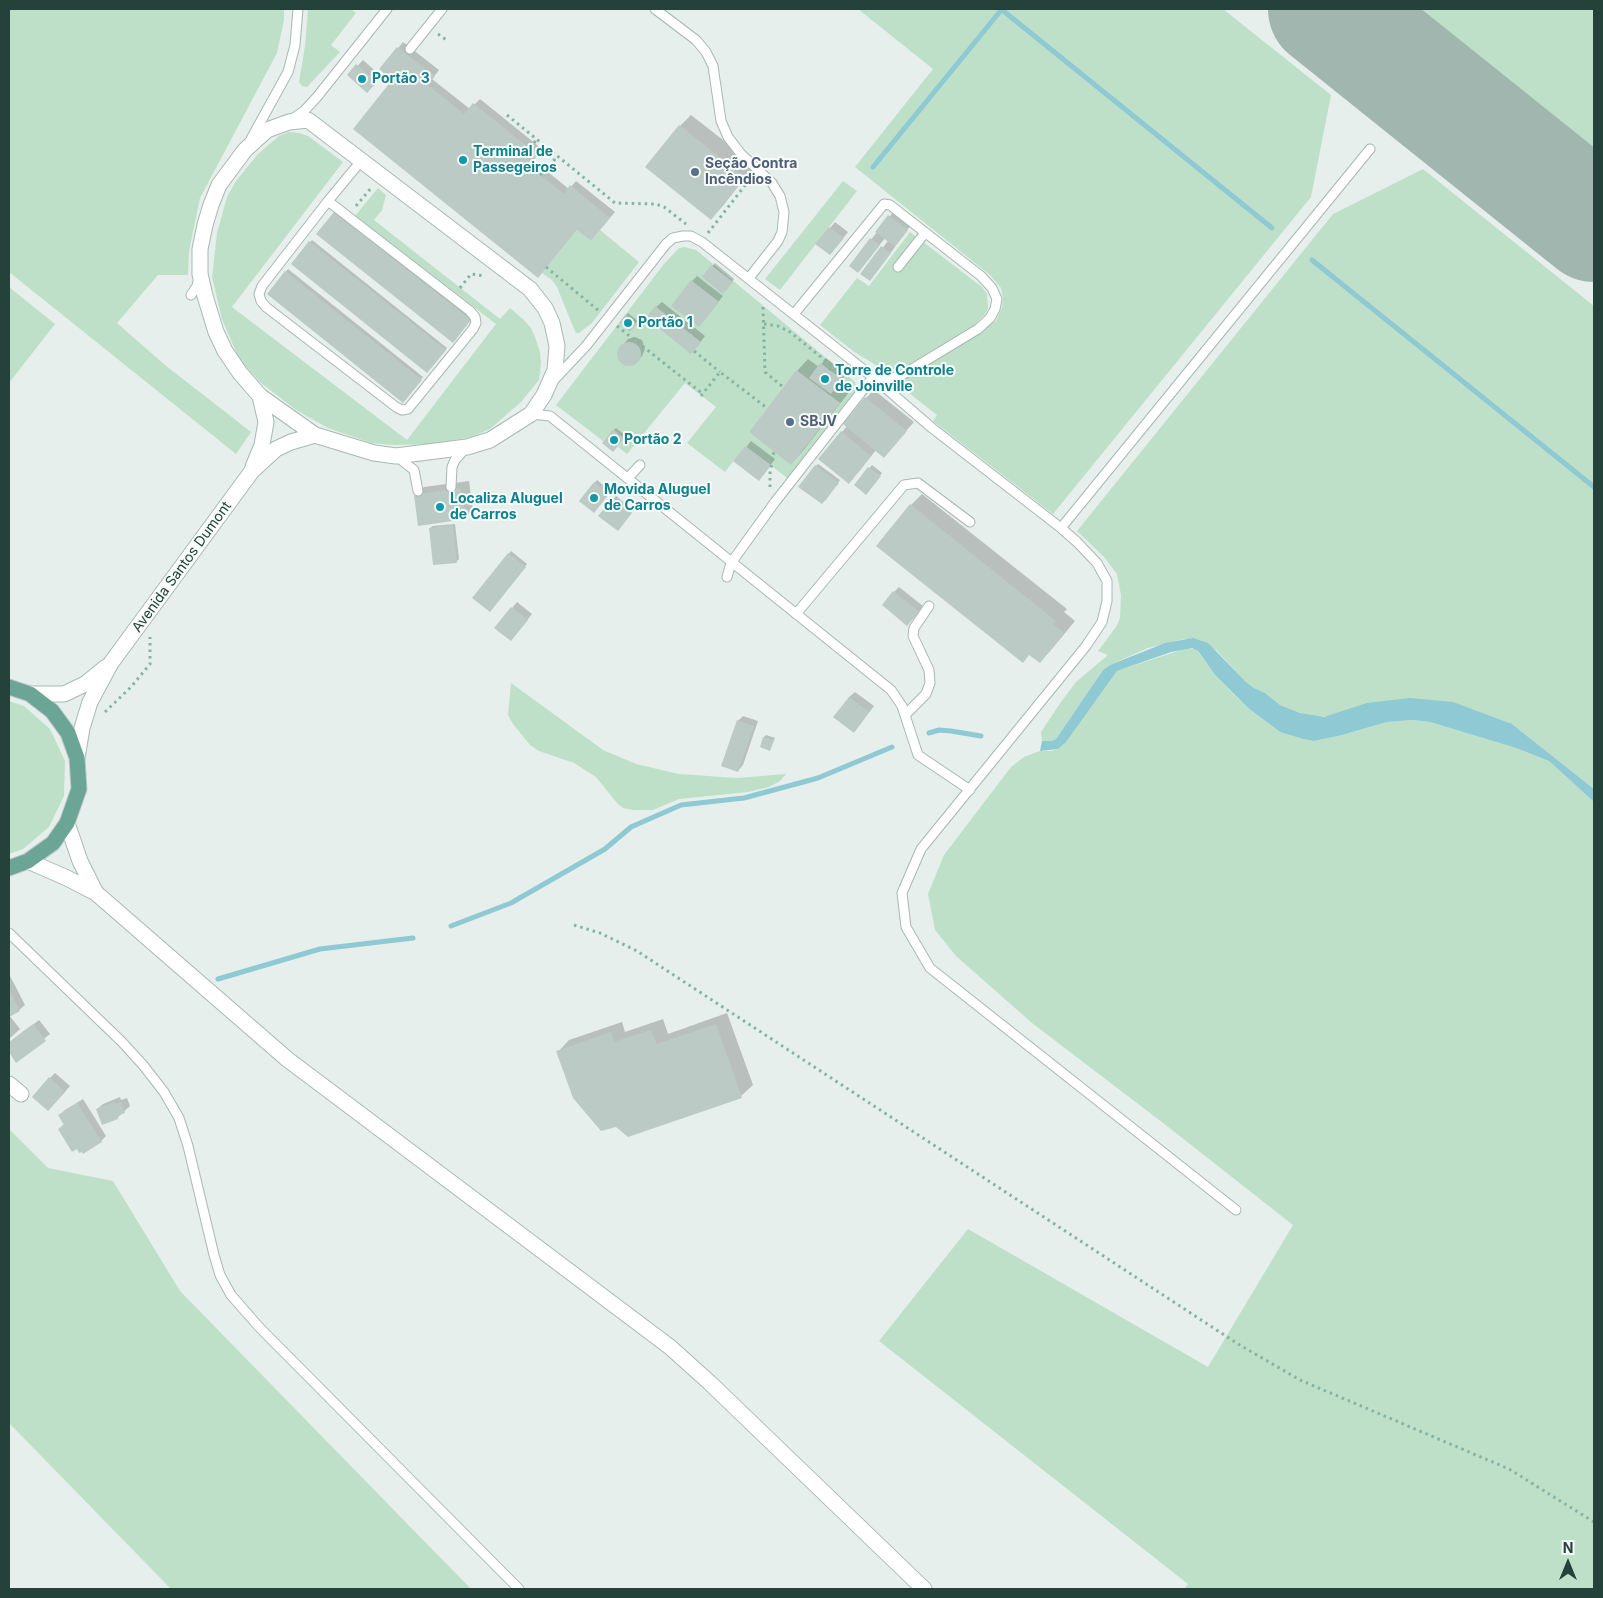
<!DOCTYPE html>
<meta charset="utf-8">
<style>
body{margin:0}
#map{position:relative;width:1603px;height:1598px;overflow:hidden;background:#e6efeb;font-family:Inter,sans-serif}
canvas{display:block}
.frame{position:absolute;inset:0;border:10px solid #24423a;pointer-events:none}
.north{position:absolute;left:1543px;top:1538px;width:50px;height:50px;-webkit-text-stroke:4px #f7fbf9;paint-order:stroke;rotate:0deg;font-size:14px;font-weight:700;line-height:20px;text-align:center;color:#24423a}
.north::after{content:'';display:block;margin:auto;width:18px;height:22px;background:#24423a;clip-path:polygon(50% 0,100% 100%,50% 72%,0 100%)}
</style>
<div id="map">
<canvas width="1603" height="1598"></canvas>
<div class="frame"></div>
<div class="north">N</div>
</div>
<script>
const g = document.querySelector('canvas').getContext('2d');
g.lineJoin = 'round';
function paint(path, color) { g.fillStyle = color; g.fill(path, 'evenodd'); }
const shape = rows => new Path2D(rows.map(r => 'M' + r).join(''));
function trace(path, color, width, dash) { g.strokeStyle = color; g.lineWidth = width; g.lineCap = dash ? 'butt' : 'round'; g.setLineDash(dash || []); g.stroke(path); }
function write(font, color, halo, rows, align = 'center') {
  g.font = font + ' Inter,sans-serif'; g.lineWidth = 4; g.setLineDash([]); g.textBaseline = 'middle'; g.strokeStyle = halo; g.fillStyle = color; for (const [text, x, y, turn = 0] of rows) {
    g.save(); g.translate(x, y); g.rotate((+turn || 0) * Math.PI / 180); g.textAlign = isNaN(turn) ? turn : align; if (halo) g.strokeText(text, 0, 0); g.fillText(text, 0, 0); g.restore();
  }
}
const green = shape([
 [9,9,284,9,284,20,277,53,200,198,189,251,188,275,158,275,117,323,165,365,251,432,236,454,9,272],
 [308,9,351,9,356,13,331,45,340,52,307,87,302,86,299,82,305,46],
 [858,9,1223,9,1331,95,1311,197,1053,514,933,421,937,415,904,389,902,385,903,381,996,321,1002,307,1003,298,1001,288,990,275,855,167,933,69],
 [1417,9,1594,9,1594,151],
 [289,132,299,133,308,136,343,162,232,307,407,440,496,324,355,216,378,188,386,195,382,210,374,220,500,319,510,308,524,320,531,328,535,337,540,352,541,363,539,380,521,402,490,429,471,437,433,444,393,445,371,443,328,428,296,410,260,382,239,359,222,319,212,277,217,233,227,197,236,181,258,154,279,136],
 [1423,169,1594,306,1594,789,1512,724,1331,716,1318,717,1300,713,1280,705,1265,693,1254,688,1246,682,1216,650,1184,639,1148,648,1110,665,1103,670,1056,739,1052,741,1042,741,1041,732,1061,702,1076,682,1108,655,1098,651,1116,627,1120,618,1121,595,1117,574,1104,557,1077,531,1333,214],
 [843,181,857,191,780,290,765,279],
 [577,230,591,241,600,230,639,262,592,323,579,333,576,333,574,329,557,287,552,280,542,273],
 [910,232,982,287,987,294,988,308,985,314,974,325,901,369,890,370,879,367,853,351,820,325,857,278,869,286],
 [684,247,696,250,701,254,855,382,856,387,855,396,790,480,745,446,725,472,687,443,716,407,685,383,627,454,618,447,624,439,613,430,603,441,556,405,664,264,679,248],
 [796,370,840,403,791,464,749,432],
 [9,287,55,324,9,383],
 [1187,648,1196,649,1215,675,1234,695,1248,708,1280,732,1303,739,1314,741,1342,735,1387,722,1412,720,1430,722,1516,748,1549,761,1594,802,1594,1589,1184,1589,1188,1584,879,1341,968,1229,1208,1367,1293,1225,1167,1126,1032,1023,956,956,935,930,928,894,944,855,1011,767,1024,757,1040,751,1051,751,1058,749,1066,741,1117,671],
 [511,683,603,750,636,764,679,774,737,778,786,774,780,781,769,787,748,792,679,799,653,810,633,810,623,808,617,803,596,777,574,763,539,751,530,745,513,724,508,715],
 [9,701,24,706,50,729,65,761,64,796,49,827,23,849,9,854],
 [9,1129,48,1168,113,1181,180,1291,471,1589,171,1589,9,1423]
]);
const water = shape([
 [1193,638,1208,643,1246,682,1254,688,1265,693,1280,705,1300,713,1324,717,1367,703,1410,698,1453,702,1512,724,1594,789,1594,802,1549,761,1516,748,1430,722,1412,720,1387,722,1342,735,1314,741,1303,739,1280,732,1248,708,1215,675,1198,651,1192,648,1171,652,1117,671,1066,742,1058,749,1040,751,1042,741,1052,741,1056,739,1103,670,1110,665,1165,643]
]);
const shadow = shape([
 [403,42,439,70,432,79,470,109,480,99,542,149,533,160,569,189,576,181,615,212,596,234,381,69],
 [363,60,381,76,367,91,349,75],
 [691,115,755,165,722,207,711,218,680,126],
 [337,210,472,318,455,339,317,234],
 [894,211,912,224,894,246,895,247,875,274,862,274,888,241,885,238,858,272,850,266],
 [835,222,848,232,835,248,817,244],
 [312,240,447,348,430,369,310,242],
 [715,263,734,279,726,290,704,276],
 [288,269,423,377,406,399,268,294],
 [697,276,723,296,704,320,692,281],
 [662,302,705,336,697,347,656,307],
 [628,313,638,321,632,328,621,323],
 [635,337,642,340,645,349,642,356,636,362,630,365,620,361,618,351,628,339],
 [826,358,846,374,839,383,850,391,802,452,791,463,750,431,797,371,808,359,819,367],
 [874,390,914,422,884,456,876,450,857,474,842,432,847,426,866,398],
 [616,428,626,436,615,448,614,430],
 [751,441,775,459,764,474,735,461],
 [818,464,840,480,825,501,816,466],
 [872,465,882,473,868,491,855,485],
 [597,480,610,491,594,511,581,500],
 [469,481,473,510,465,518,415,495,424,487],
 [922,494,1067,609,1064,612,1075,621,1051,650,1040,662,911,505],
 [616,496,633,510,620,527,600,516],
 [455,524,459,559,457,561,434,564,430,528,433,526],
 [511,551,527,564,492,609,474,598],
 [899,587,923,606,912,619,894,592],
 [517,602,532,614,516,634,496,628],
 [855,692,874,706,859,726,849,697],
 [743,716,758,721,743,765,738,771,738,721],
 [766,735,775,738,770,749,764,737],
 [9,974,25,1005,19,1010,9,1015,20,1029,9,1039],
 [727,1013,753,1085,741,1096,558,1052,569,1040,622,1022,625,1032,663,1019,668,1034],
 [39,1020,50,1034,17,1061,9,1050,9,1043],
 [55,1073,70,1086,54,1104,50,1078],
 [120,1097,121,1100,127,1098,130,1106,117,1118,97,1109,103,1104],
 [83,1099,106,1136,101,1141,59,1129,65,1123,60,1115,65,1110]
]);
const stream = shape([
 [1001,9,1272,228],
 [873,167,1002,9],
 [1312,260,1594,487],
 [929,733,939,730,951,731,981,736],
 [451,926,511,903,605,849,631,827,681,805,744,798,818,778,892,747],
 [218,979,320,949,413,938]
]);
const runway = shape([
 [1327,9,1594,223]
]);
const building = shape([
 [397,47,435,76,428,85,464,114,473,103,538,155,529,166,564,194,570,185,610,218,591,241,577,230,538,278,353,129,392,80,379,69],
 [356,64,377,82,367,93,347,75],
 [679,125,745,177,711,220,645,167],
 [334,212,471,320,453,343,316,234],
 [888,215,908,230,895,247,875,232],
 [829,227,844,238,830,255,815,244],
 [870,238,880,245,858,273,849,266],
 [309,241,446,350,427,373,291,264],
 [881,246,891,253,870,281,860,274],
 [711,265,733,282,723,294,702,277],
 [285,271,422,380,403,403,267,294],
 [691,280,719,302,699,327,671,306],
 [655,306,701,342,691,354,646,318],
 [625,315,637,324,630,332,619,323],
 '617 354a12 12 0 1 1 24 0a12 12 0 1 1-24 0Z',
 [820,363,842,379,831,394,809,378],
 [796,370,840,403,791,465,749,432],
 [865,397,907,431,884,458,843,424],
 [613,429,624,439,613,452,602,443],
 [841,431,871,456,849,484,818,459],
 [745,446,771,465,759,481,733,461],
 [815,465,839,483,822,504,798,487],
 [868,467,881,476,866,495,854,485],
 [594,482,609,494,594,513,579,501],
 [461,488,466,519,418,526,414,495],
 [613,498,632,513,618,531,598,516],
 [910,504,1056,621,1053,624,1064,633,1040,663,1029,655,1023,663,876,546],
 [453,525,457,563,433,565,429,528],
 [508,553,526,567,490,612,472,598],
 [893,591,919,612,907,626,882,605],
 [511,607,528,620,511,641,494,628],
 [849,697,869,712,854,733,833,717],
 [737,720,754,726,738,772,721,766],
 [763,737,774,740,770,751,760,747],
 [9,989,20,1011,9,1017],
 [33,1024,46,1041,16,1063,9,1052,9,1042],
 [716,1024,742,1098,628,1137,616,1127,601,1131,573,1098,556,1051,611,1032,614,1042,651,1030,657,1044],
 [49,1077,65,1092,48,1111,32,1097],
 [114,1102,116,1104,121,1102,125,1113,117,1116,118,1119,102,1125,96,1109],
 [77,1103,102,1142,83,1154,82,1152,79,1153,77,1149,72,1152,58,1129,64,1125,58,1115]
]);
const path = shape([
 [438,34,448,41],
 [507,115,615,203,656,204,664,207,686,224],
 [530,148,537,139],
 [540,175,558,156],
 [356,206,371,188],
 [708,233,750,179],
 [546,267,599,311],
 [460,288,471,274,485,276],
 [763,307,765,372,783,387],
 [764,324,778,326,790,332,832,366,829,370],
 [617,326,703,394],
 [694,351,720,372],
 [701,396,720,372,767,408],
 [770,487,770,473,774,451],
 [105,712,131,687,150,664,150,637],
 [574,925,600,933,637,951,1238,1344,1300,1380,1509,1469,1594,1522]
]);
const service = shape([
 [655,9,696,40,706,52,713,66,721,121,728,137,741,154,772,183,780,196,784,212,782,232,778,241,749,278],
 [410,49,442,9],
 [291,120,304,111,317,97,387,9],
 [251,139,288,72,295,45,298,9],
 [328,201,470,311,475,317,476,323,473,329,408,409,402,410,396,407,266,307,261,301,259,294,262,286,328,201,361,161],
 [898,267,925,233],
 [191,295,197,286,199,277],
 [794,314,884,204,890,205,981,276,992,288,997,299,995,309,990,318,978,329,902,375,888,379,874,377],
 [554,380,586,346,666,244,673,238,683,236,691,236,702,242,873,377,932,428,1061,528,1077,542,1097,563,1107,581,1107,601,1102,622,1086,646,921,849,902,893,906,927,930,968,1236,1210],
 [531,414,550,416,891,690,902,706,918,755,970,790],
 [396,456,414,470,418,491],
 [628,478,640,465],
 [451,487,452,467,455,460,467,447],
 [1061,528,1370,149],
 [727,577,731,563,775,502,873,377],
 [796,614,904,485,918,483,970,522],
 [905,715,926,694,930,683,929,670,913,636,914,628,929,606],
 [9,933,122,1042,143,1065,164,1092,179,1118,188,1146,214,1255,220,1275,231,1295,259,1327,519,1589]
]);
const minor = shape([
 [308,120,530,289,545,308,552,323,557,346,555,370,544,395,531,414,490,440,467,447,396,456,374,453,315,435,260,396,240,373,225,351,216,332,205,296,200,274,200,249,205,225,211,205,219,185,245,150,267,130,289,122,308,120],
 [253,467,262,445,266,422,260,396],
 [30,694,64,694,85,684,106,667],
 [77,758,82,728,90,702,111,663,252,471,276,449,291,442,315,435],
 [67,823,80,861,96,893],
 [28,861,67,878,96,893,287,1059,670,1347,710,1383,924,1589],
 [9,1084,21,1094]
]);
const primary = shape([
 [9,687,30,694,52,711,68,733,77,758,79,789,67,823,53,843,28,861,9,868]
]);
const markers = [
 [362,79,5,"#0f9aa8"],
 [463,160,5,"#0f9aa8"],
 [695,172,5,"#5c6f8a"],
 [628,323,5,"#0f9aa8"],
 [825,379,5,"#0f9aa8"],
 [790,422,5,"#5c6f8a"],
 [614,440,5,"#0f9aa8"],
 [594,498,5,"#0f9aa8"],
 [440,507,5,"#0f9aa8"]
];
const cultureNames = [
 ["Portão 3",372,79],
 ["Terminal de",473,152],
 ["Passegeiros",473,168],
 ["Portão 1",638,323],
 ["Torre de Controle",835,371],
 ["de Joinville",835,387],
 ["Portão 2",624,440],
 ["Movida Aluguel",604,490],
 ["de Carros",604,506],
 ["Localiza Aluguel",450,499],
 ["de Carros",450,515]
];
const serviceNames = [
 ["Seção Contra",705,164],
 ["Incêndios",705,180],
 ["SBJV",800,422]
];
const streetNames = [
 ["Avenida Santos Dumont",182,567,-54]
];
paint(green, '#bfe0c8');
paint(water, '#8ec9d4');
paint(shadow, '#0003');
trace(stream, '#8ec9d4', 5);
trace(runway, '#a2b6b0', 118);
paint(building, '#bbcac4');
trace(service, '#a8b8b2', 11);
trace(minor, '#a8b8b2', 17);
trace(primary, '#c2cac8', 17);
trace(path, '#86b3a5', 3, [2.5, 4]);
trace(service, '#fff', 9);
trace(minor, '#fff', 15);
trace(primary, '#6aa596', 15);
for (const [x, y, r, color] of markers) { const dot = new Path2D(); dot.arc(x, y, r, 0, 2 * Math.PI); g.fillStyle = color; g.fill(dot); trace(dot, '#f7fbf9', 2); }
write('bold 14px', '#0d838f', '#f7fbf9', cultureNames, 'left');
write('bold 14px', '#4e5e75', '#f7fbf9', serviceNames, 'left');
write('14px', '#24423a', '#f7fbf9', streetNames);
</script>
